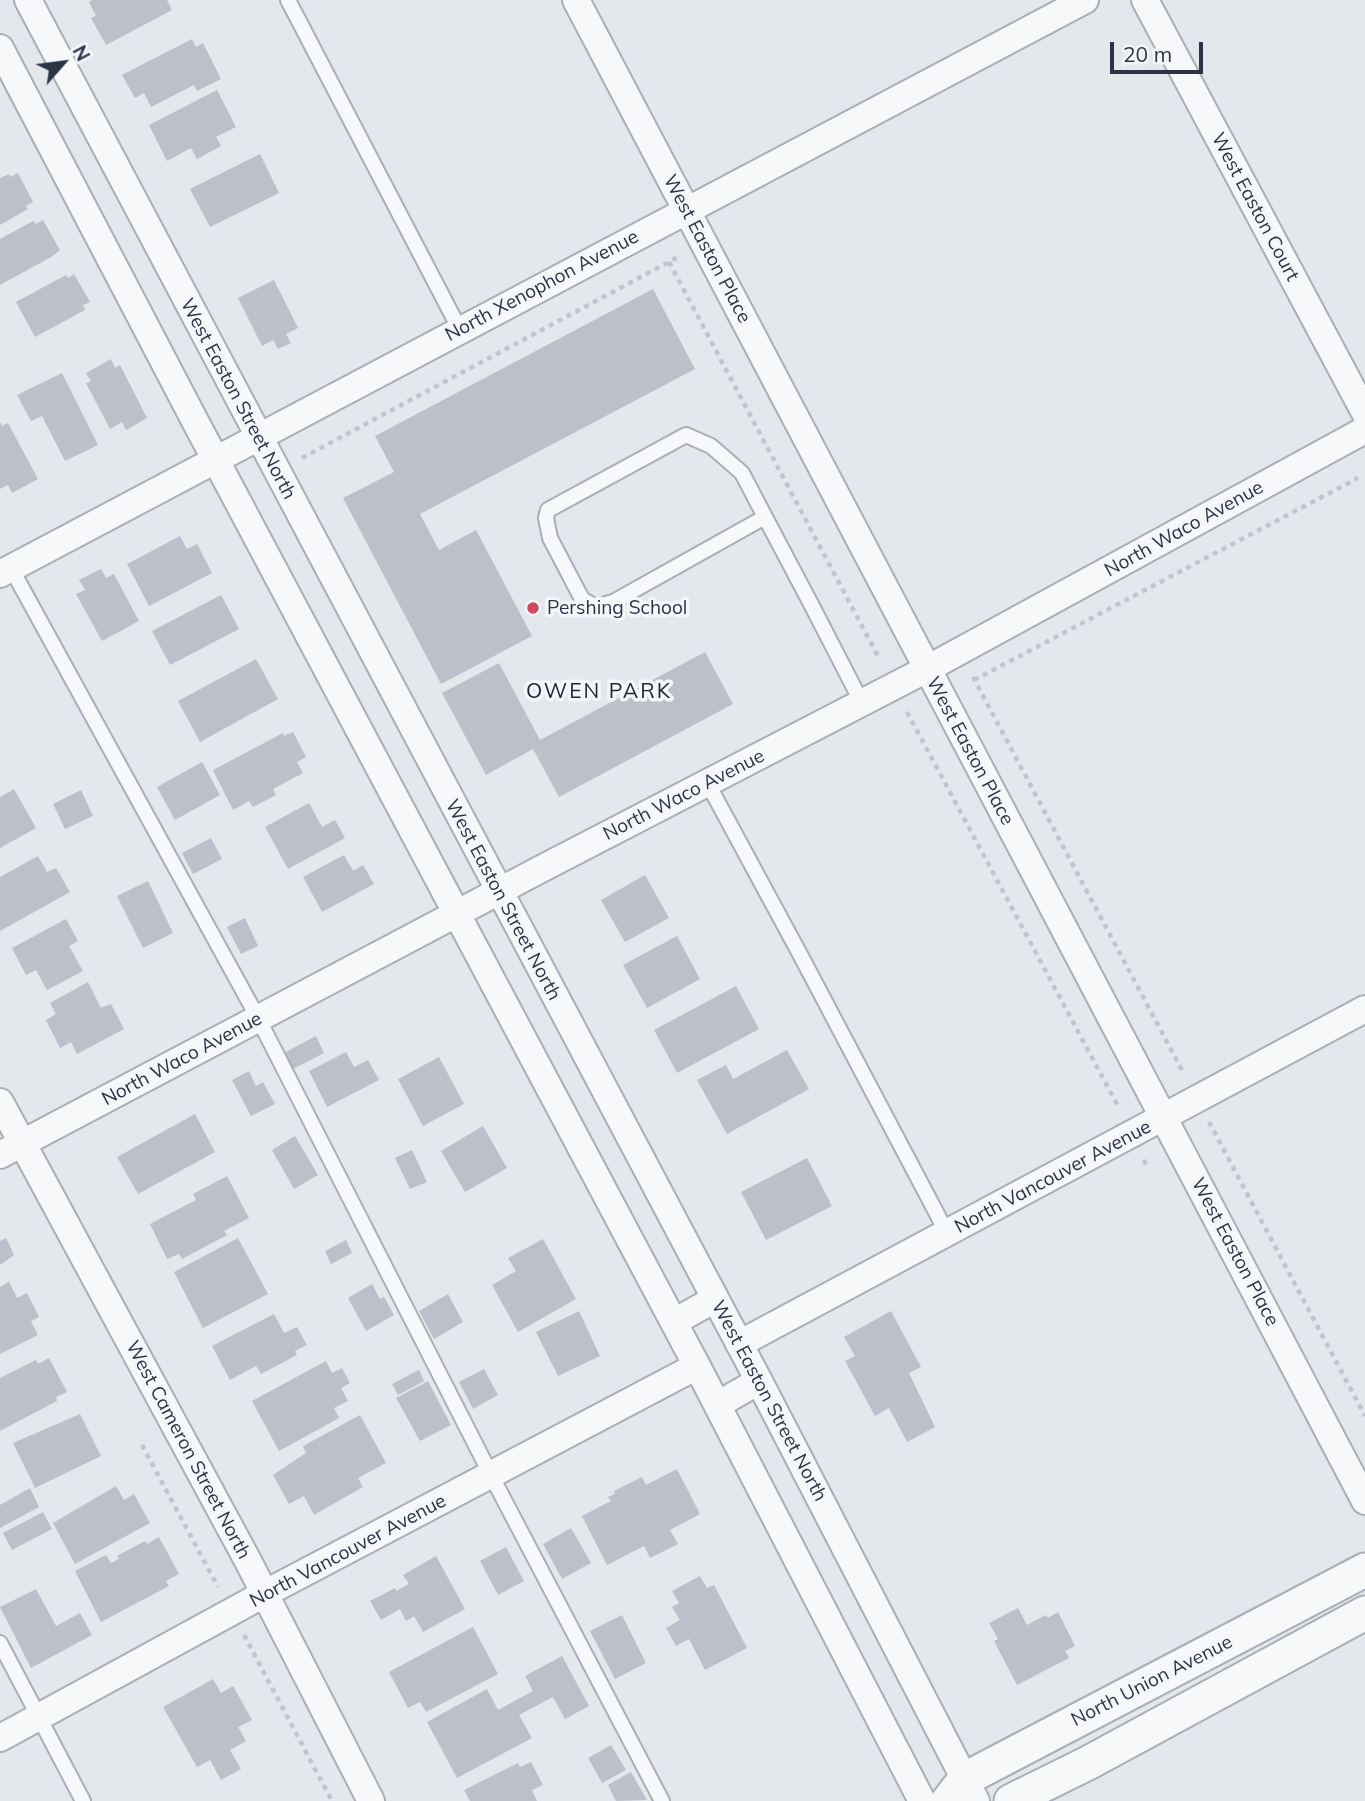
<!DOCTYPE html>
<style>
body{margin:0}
#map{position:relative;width:1365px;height:1801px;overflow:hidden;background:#e4e7ec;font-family:Mulish,sans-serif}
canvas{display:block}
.north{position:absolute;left:28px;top:28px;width:70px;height:70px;-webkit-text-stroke:5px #f4f6f9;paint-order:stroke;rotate:62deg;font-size:19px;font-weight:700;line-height:28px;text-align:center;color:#2b3445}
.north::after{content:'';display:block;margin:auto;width:24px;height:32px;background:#2b3445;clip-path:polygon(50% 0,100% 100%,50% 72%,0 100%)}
.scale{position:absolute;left:1110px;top:42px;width:93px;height:32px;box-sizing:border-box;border:4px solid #2b3445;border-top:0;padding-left:9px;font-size:21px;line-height:24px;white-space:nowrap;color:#2b3445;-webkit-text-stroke:5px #f4f6f9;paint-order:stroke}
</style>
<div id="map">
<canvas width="1365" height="1801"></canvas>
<div class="north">N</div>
<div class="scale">20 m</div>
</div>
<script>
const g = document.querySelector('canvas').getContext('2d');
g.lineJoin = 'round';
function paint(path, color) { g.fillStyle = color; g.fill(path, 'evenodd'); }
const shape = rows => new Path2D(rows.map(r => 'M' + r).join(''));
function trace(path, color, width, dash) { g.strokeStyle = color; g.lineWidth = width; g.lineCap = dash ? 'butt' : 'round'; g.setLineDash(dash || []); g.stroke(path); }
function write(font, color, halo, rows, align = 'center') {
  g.font = font + ' Mulish,sans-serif'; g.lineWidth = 7; g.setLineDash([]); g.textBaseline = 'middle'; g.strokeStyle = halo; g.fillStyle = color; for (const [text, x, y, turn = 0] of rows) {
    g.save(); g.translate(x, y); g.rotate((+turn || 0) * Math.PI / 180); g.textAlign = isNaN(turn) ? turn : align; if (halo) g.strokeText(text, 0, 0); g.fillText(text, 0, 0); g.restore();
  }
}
const building = shape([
 [92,0,167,0,172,10,106,45,91,18,96,16,89,2],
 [192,39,196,47,203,43,221,79,197,91,194,85,151,107,144,93,135,98,122,75],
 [217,90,236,127,216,137,221,146,197,159,191,148,167,161,149,125],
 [260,154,279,193,210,227,190,189],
 [18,173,33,202,26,206,28,209,0,225,0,178,9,174,10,177],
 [43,220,60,250,53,256,0,285,0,239,33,221,36,224],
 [74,274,90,302,83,305,85,310,35,337,16,302,66,275,68,278],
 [274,280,298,328,286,334,291,343,278,349,273,340,262,346,238,298],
 [653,289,695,369,420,514,439,550,476,530,532,636,441,684,343,498,394,472,375,436],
 [111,359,115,368,120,365,147,418,126,430,122,422,110,429,86,383,91,381,86,373],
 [62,373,98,445,65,461,42,416,31,421,17,395],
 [0,421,2,426,8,423,38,479,12,493,8,485,0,489],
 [180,536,187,549,197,544,212,573,149,606,127,564],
 [101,569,106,578,114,574,139,621,102,641,76,594,85,590,79,580],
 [221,595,239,629,170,665,152,631],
 [705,652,733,704,559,797,533,749,486,775,442,693,499,663,540,740],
 [256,659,278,699,200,742,178,701],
 [293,732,306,757,297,762,303,773,273,789,276,795,253,807,249,801,233,810,213,770,283,733,284,736],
 [202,762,220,795,175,820,157,787],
 [14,789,36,828,0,848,0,797],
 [81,790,93,816,65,829,53,804],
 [309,803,322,827,335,820,345,838,288,869,265,827],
 [211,838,222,859,193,874,182,853],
 [344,855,353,871,363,865,374,884,322,912,303,877],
 [38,856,47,872,56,868,70,892,0,931,0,877],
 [645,875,669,918,625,942,601,900],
 [148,881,173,933,143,948,117,896],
 [245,918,258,946,241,954,227,927],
 [66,919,78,941,69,946,83,971,47,990,36,970,26,975,12,948],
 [677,936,700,979,647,1008,623,965],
 [88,982,101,1008,111,1004,124,1029,77,1054,71,1042,60,1048,46,1020,56,1014,50,1003],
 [736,986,759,1029,677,1073,654,1030],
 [316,1036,324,1053,293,1069,284,1053],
 [787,1050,809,1089,727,1134,697,1080,726,1065,733,1079],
 [346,1052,354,1067,368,1060,379,1080,327,1107,309,1071],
 [439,1057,464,1104,423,1126,398,1079],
 [249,1071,256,1086,263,1082,275,1104,251,1116,232,1080],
 [195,1114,215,1152,138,1194,117,1157],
 [483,1126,507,1168,465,1192,441,1151],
 [295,1136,318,1175,294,1189,272,1150],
 [412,1150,427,1182,410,1189,395,1158],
 [807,1158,832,1206,766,1240,741,1192],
 [227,1176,249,1218,224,1231,227,1235,182,1259,179,1254,167,1259,150,1224,196,1200,193,1194],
 [6,1238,14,1255,0,1265,0,1241],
 [238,1238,268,1294,203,1328,174,1272],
 [543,1239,576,1299,518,1332,492,1285,516,1271,508,1258],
 [346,1240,352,1253,331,1264,325,1251],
 [9,1282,17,1298,27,1293,39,1317,31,1321,38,1335,0,1354,0,1287],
 [372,1284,380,1299,384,1297,394,1315,366,1331,348,1298],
 [448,1294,463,1322,434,1339,419,1311],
 [579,1311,600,1356,558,1376,536,1332],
 [891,1311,921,1367,909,1373,935,1427,907,1442,889,1408,875,1416,845,1361,855,1356,844,1337],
 [274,1314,284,1333,297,1327,307,1345,295,1351,297,1355,261,1374,256,1366,230,1380,212,1346],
 [49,1358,67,1392,56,1397,57,1401,0,1431,0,1378,36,1360,38,1364],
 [326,1361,332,1373,342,1368,350,1383,341,1388,348,1401,334,1408,339,1418,279,1451,252,1401],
 [484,1369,498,1395,473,1409,459,1382],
 [419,1370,424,1381,398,1395,392,1384],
 [428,1381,451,1425,420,1441,396,1398],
 [80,1414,101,1456,35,1488,13,1443],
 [360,1415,386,1463,358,1478,363,1487,314,1515,304,1496,289,1504,273,1475,306,1453,303,1446],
 [677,1469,700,1514,670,1530,678,1544,650,1558,644,1546,607,1565,582,1516,611,1501,608,1497,615,1494,614,1491,642,1477,646,1485],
 [116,1486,124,1500,134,1494,150,1523,75,1564,53,1523],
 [30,1488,39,1507,0,1528,0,1505],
 [43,1512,52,1529,12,1550,3,1533],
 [571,1528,591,1563,562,1579,543,1544],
 [159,1537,179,1574,166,1581,169,1586,101,1622,75,1571,106,1555,111,1563,119,1559,117,1556,145,1541,147,1544],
 [506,1547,524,1581,498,1595,480,1561],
 [436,1556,465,1609,423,1632,414,1616,406,1621,400,1609,381,1620,370,1601,395,1588,396,1591,409,1584,403,1575],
 [700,1576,707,1588,714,1585,747,1648,705,1670,689,1639,676,1646,666,1628,680,1620,672,1607,679,1603,672,1591],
 [36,1589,56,1626,80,1613,92,1635,31,1668,0,1607],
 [1018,1608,1027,1625,1046,1615,1048,1618,1058,1612,1075,1646,1065,1651,1069,1658,1017,1685,994,1641,998,1639,989,1623],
 [622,1615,646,1663,615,1679,590,1631],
 [473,1627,498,1674,426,1712,420,1702,408,1708,389,1672],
 [562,1656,589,1706,565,1719,553,1697,519,1715,532,1738,457,1778,427,1722,487,1689,498,1710,533,1691,525,1676],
 [213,1679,221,1693,233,1686,252,1720,238,1727,246,1741,230,1750,241,1769,221,1780,210,1760,197,1767,163,1707],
 [611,1745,626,1770,602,1783,588,1758],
 [531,1762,543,1785,532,1790,537,1801,470,1801,464,1790,518,1763,520,1767],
 [631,1772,647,1800,616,1801,608,1785]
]);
const path = shape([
 [669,262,880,660],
 [302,458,680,256],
 [973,677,1184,1074],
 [974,680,1358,478],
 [907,712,1119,1108],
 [1209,1122,1365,1416],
 [1144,1160,1148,1169],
 [142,1445,218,1587],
 [244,1635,332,1801]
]);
const service = shape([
 [288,0,460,330],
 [765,517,613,602,596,607,582,599,550,538,546,518,548,510,686,435,711,446,742,473,765,517,811,604,862,703],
 [11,568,258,1018,491,1475,662,1801],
 [708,784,802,958,947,1233],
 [0,1643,83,1801]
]);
const minor = shape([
 [28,0,759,1381,976,1801],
 [576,0,1365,1501],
 [1145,0,1365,413],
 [0,48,195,421,697,1366,922,1801],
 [0,574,1085,0],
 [0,1102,248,1561,371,1801],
 [0,1155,541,869,927,669,1365,430],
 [674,1322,715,1299],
 [739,1344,1365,1009],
 [717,1405,759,1381],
 [0,1738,264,1594,697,1366]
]);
const tertiary = shape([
 [948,1801,965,1779,1365,1570],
 [1011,1801,1088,1763,1365,1613]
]);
const markers = [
 [533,608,7,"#d1495b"]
];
const streetNames = [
 ["West Easton Court",1255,207,62],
 ["West Easton Place",707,249,62],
 ["North Xenophon Avenue",542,286,-28],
 ["West Easton Street North",238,399,62],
 ["North Waco Avenue",1184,529,-29],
 ["West Easton Place",970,751,62],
 ["North Waco Avenue",684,795,-27],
 ["West Easton Street North",503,900,62],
 ["North Waco Avenue",182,1059,-28],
 ["North Vancouver Avenue",1053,1177,-28],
 ["West Easton Place",1235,1252,62],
 ["West Easton Street North",769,1401,62],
 ["West Cameron Street North",188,1450,62],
 ["North Vancouver Avenue",348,1551,-28],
 ["North Union Avenue",1152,1681,-27]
];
const poiNames = [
 ["Pershing School",547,608]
];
const neighbourhoodNames = [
 ["OWEN PARK",599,692]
];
paint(building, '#bbc0ca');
trace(service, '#a9aeb7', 18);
trace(minor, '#a9aeb7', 30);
trace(tertiary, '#a9aeb7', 37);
trace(path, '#c2c5cb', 4.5, [5, 5]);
trace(service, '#f7f8fa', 14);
trace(minor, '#f7f8fa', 26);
trace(tertiary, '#f7f8fa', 33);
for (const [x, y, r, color] of markers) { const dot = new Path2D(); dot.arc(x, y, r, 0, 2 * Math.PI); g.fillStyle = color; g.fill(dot); trace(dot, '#f4f6f9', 2.5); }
write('19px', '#2b3445', '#f4f6f9', streetNames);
write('19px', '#2b3445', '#f4f6f9', poiNames, 'left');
g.letterSpacing = '2px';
write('21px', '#1d2536', '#f4f6f9', neighbourhoodNames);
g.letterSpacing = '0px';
</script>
